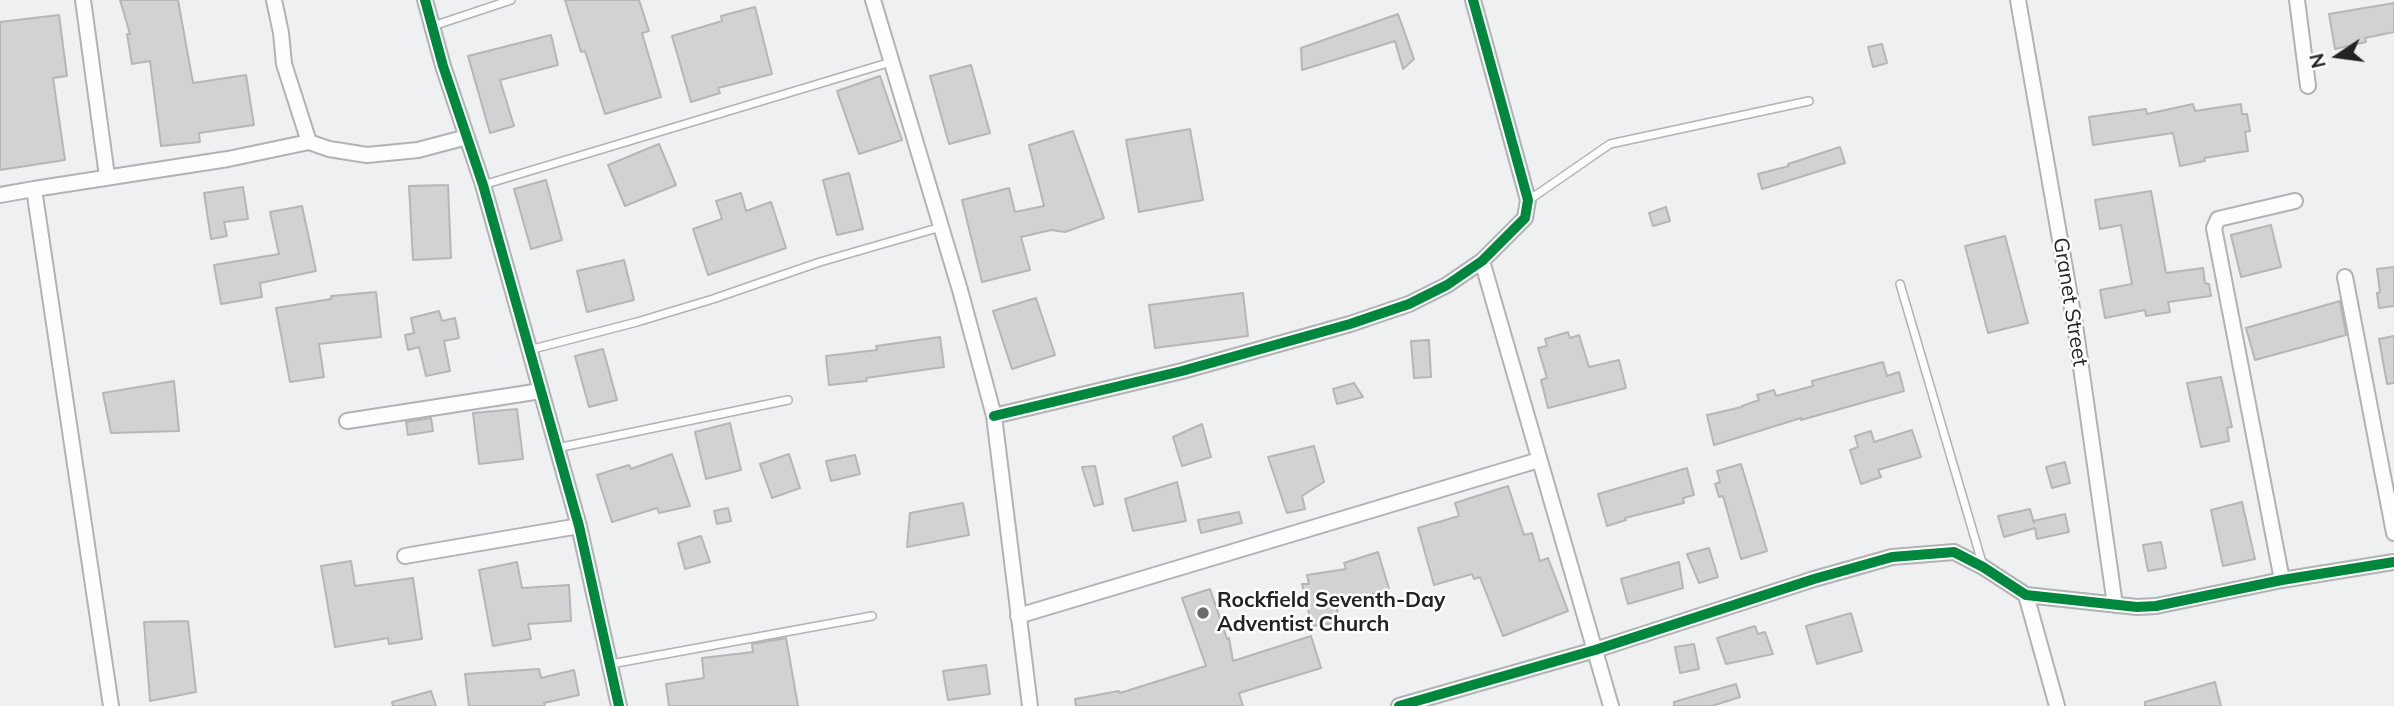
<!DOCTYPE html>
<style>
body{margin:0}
#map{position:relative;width:2394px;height:706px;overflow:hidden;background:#eff0f2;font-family:Mulish,sans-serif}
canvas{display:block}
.north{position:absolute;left:2303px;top:21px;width:70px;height:70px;-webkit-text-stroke:5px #fff;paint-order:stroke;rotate:257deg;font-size:19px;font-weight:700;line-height:28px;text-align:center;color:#232325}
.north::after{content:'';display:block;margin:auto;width:24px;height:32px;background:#232325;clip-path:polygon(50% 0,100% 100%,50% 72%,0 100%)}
</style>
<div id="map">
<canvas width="2394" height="706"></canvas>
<div class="north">N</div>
</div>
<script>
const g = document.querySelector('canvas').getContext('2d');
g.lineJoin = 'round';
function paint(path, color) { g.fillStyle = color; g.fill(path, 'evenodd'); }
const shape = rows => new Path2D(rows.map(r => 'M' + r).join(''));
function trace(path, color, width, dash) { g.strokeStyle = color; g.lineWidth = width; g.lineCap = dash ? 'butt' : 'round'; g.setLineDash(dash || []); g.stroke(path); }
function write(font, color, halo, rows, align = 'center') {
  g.font = font + ' Mulish,sans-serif'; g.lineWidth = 5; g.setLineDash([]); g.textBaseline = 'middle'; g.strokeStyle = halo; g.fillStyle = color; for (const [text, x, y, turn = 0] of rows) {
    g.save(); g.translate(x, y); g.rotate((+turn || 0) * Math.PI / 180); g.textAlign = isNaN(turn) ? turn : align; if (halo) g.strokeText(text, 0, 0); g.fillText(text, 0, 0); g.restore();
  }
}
const building = shape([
 [120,0,178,0,193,83,246,75,254,125,199,133,200,142,161,146,150,61,132,64,127,34,130,34,120,0],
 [565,0,639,0,649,31,642,33,661,97,605,114,585,51,581,52,565,0],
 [2394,3,2394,32,2365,38,2366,42,2335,49,2329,14,2394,3],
 [755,7,772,74,718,88,720,93,691,102,672,36,722,21,721,16,755,7],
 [1398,14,1414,59,1403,69,1395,41,1302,70,1301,48,1398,14],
 [59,15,67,76,53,78,65,160,0,170,0,22,59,15],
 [551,35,558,65,500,80,514,126,490,133,468,56,551,35],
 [1882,44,1887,63,1873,67,1868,47,1882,44],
 [971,65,990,133,949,144,930,76,971,65],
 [880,76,902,140,859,154,837,91,880,76],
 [2193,104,2195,111,2241,104,2242,114,2247,114,2250,131,2245,132,2248,151,2204,158,2205,161,2180,166,2173,133,2093,145,2089,117,2146,109,2147,114,2193,104],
 [1190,129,1203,200,1139,212,1126,140,1190,129],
 [1073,131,1104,218,1065,232,1051,230,1021,237,1030,270,982,282,962,200,1009,188,1015,212,1044,206,1029,145,1073,131],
 [659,144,676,185,625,206,608,165,659,144],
 [1840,147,1845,163,1762,189,1758,174,1789,166,1788,164,1840,147],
 [849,173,863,229,837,235,823,180,849,173],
 [546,180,562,240,531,249,514,189,546,180],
 [448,185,451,258,413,260,409,186,448,185],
 [243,187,248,219,224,222,227,236,211,239,204,193,243,187],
 [2151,191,2166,273,2203,268,2205,283,2209,284,2211,296,2168,302,2170,312,2146,316,2145,310,2105,318,2100,290,2132,284,2121,225,2100,229,2095,200,2151,191],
 [741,193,746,211,771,202,786,248,708,275,693,229,722,219,716,201,741,193],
 [302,206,316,271,260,283,262,297,221,304,214,265,279,254,270,212,302,206],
 [1666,207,1670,221,1653,226,1649,213,1666,207],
 [2271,225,2281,267,2241,277,2231,235,2271,225],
 [2005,236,2028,323,1988,333,1965,246,2005,236],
 [624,260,634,300,587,312,577,271,624,260],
 [2394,267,2394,306,2379,308,2377,293,2380,292,2377,269,2394,267],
 [376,292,381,337,319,344,324,377,290,382,276,308,331,299,331,296,376,292],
 [1243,293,1248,336,1155,348,1149,305,1243,293],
 [1036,298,1055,355,1012,369,993,311,1036,298],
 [2340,301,2346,335,2255,360,2246,328,2340,301],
 [439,311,442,321,455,318,459,338,444,341,450,371,426,376,419,347,408,350,405,335,414,333,411,318,439,311],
 [1568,332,1570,338,1579,335,1589,367,1619,360,1626,388,1548,408,1541,380,1547,378,1538,348,1547,346,1545,339,1568,332],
 [2394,336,2394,383,2387,384,2379,339,2394,336],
 [940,337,944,367,866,378,867,381,829,385,826,356,877,350,876,346,940,337],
 [1429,340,1431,377,1414,378,1411,341,1429,340],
 [603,349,617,400,589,407,575,356,603,349],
 [1883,362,1887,376,1899,372,1904,391,1801,420,1801,418,1714,445,1707,415,1742,407,1742,406,1759,400,1757,395,1774,390,1776,396,1813,386,1812,381,1883,362],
 [2221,377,2232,427,2227,428,2229,441,2201,447,2187,383,2221,377],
 [174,381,179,431,111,433,103,393,174,381],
 [1354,383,1363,397,1337,404,1333,389,1354,383],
 [517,409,523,459,479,464,473,413,517,409],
 [431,418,433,431,408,435,406,422,431,418],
 [730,423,741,470,706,479,695,432,730,423],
 [1202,424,1211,457,1182,466,1173,437,1202,424],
 [1912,430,1921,457,1878,470,1881,477,1861,484,1850,450,1858,447,1855,436,1871,431,1874,442,1912,430],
 [1314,446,1324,482,1302,496,1305,509,1287,513,1268,457,1314,446],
 [672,454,690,506,659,513,657,508,612,522,597,475,629,465,631,469,672,454],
 [789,454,800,488,772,498,760,464,789,454],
 [855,455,860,474,831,481,826,461,855,455],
 [2065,462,2070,483,2052,488,2046,467,2065,462],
 [1741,464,1767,551,1741,559,1723,496,1719,497,1715,484,1720,482,1717,471,1741,464],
 [1095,466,1103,504,1094,506,1082,467,1095,466],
 [1687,468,1694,495,1683,498,1684,503,1625,518,1626,520,1607,526,1598,494,1687,468],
 [1177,482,1186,521,1133,531,1125,499,1177,482],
 [1508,486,1524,535,1532,533,1540,561,1548,558,1568,611,1503,636,1480,577,1474,579,1472,574,1434,585,1418,528,1459,516,1455,503,1508,486],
 [2242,502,2255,559,2223,566,2211,510,2242,502],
 [963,503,969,535,907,547,910,513,963,503],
 [728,508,731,521,717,524,714,511,728,508],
 [2030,509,2034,523,2033,521,2065,514,2069,532,2037,539,2035,528,2004,537,1998,516,2030,509],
 [1239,512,1242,523,1201,533,1198,520,1239,512],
 [701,536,710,562,685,569,678,543,701,536],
 [2161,542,2166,568,2148,571,2143,545,2161,542],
 [1709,548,1718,577,1699,583,1687,554,1709,548],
 [1378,552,1389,589,1336,605,1338,614,1335,614,1336,623,1312,626,1302,584,1309,584,1307,575,1346,569,1344,563,1378,552],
 [351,561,355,586,413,578,422,639,389,644,388,638,335,647,321,566,351,561],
 [517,562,522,588,569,585,571,621,528,624,531,639,493,646,479,570,517,562],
 [1679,562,1683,588,1628,604,1621,579,1679,562],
 [1210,589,1227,639,1229,638,1233,661,1311,636,1321,668,1239,693,1243,706,1076,706,1075,699,1119,691,1120,693,1206,666,1182,598,1210,589],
 [1851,613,1862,651,1817,664,1806,626,1851,613],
 [188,621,196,692,150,701,144,622,188,621],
 [1755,626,1758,634,1765,632,1773,654,1726,664,1717,638,1755,626],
 [786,638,798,706,669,706,666,684,704,678,702,658,753,652,752,644,786,638],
 [1694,644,1699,669,1680,673,1675,647,1694,644],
 [986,665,990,694,948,700,943,671,986,665],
 [539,669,541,678,574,670,579,695,544,703,545,706,469,706,465,674,539,669],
 [2215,682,2221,706,2145,706,2145,702,2215,682],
 [1736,684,1740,697,1712,706,1674,706,1674,702,1736,684],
 [431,691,436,706,393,706,392,702,431,691]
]);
const lane = shape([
 [433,26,511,0],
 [483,185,891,62],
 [1529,200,1610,144,1809,101],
 [1900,284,1983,566],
 [529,350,637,322,713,299,820,262,941,227],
 [557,448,788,400],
 [611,664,872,616]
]);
const street = shape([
 [83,0,107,176],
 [274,0,281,33,284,64,309,142],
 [425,0,443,66,483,185,579,526,619,706],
 [873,0,960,290,994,416,1030,706],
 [2018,0,2075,325,2115,605],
 [2297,0,2308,86],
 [34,189,228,159,309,142,329,149,367,155,418,150,467,137],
 [0,195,34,189,111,706],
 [1482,261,1611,706],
 [2345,277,2394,533],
 [994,416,1182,371,1350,324,1409,304,1447,285,1482,261,1525,218,1528,200,1473,0],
 [347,421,541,391],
 [405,556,579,526],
 [2282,580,2214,228,2218,219,2295,201],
 [2026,595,2057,706],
 [1018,616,1539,460],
 [1399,706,1595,650,1814,579,1892,557,1954,552,1983,567,2026,595,2137,607,2156,606,2282,580,2394,562]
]);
const cycleway = shape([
 [425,0,443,66,483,185,579,526,619,706],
 [994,416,1182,371,1350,324,1409,304,1447,285,1482,261,1525,218,1528,200,1473,0],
 [1399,706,1595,650,1814,579,1892,557,1954,552,1983,567,2026,595,2137,607,2156,606,2282,580,2394,562]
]);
const markers = [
 [1203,613,7,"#6a6b6d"]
];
const streetNames = [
 ["Granet Street",2070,302,81]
];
const poiNames = [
 ["Rockfield Seventh-Day",1217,601],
 ["Adventist Church",1217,625]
];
paint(building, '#d1d2d4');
trace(building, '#b5b6b7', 2);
trace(lane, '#b1b2b3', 10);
trace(street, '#b1b2b3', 18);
trace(lane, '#fdfdfd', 7);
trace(street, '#fdfdfd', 14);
trace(cycleway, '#00873e', 10);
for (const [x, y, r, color] of markers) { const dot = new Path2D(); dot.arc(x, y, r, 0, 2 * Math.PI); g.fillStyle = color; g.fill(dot); trace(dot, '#fff', 2.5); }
write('21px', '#232325', '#fff', streetNames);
write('bold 21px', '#232325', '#fff', poiNames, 'left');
</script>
